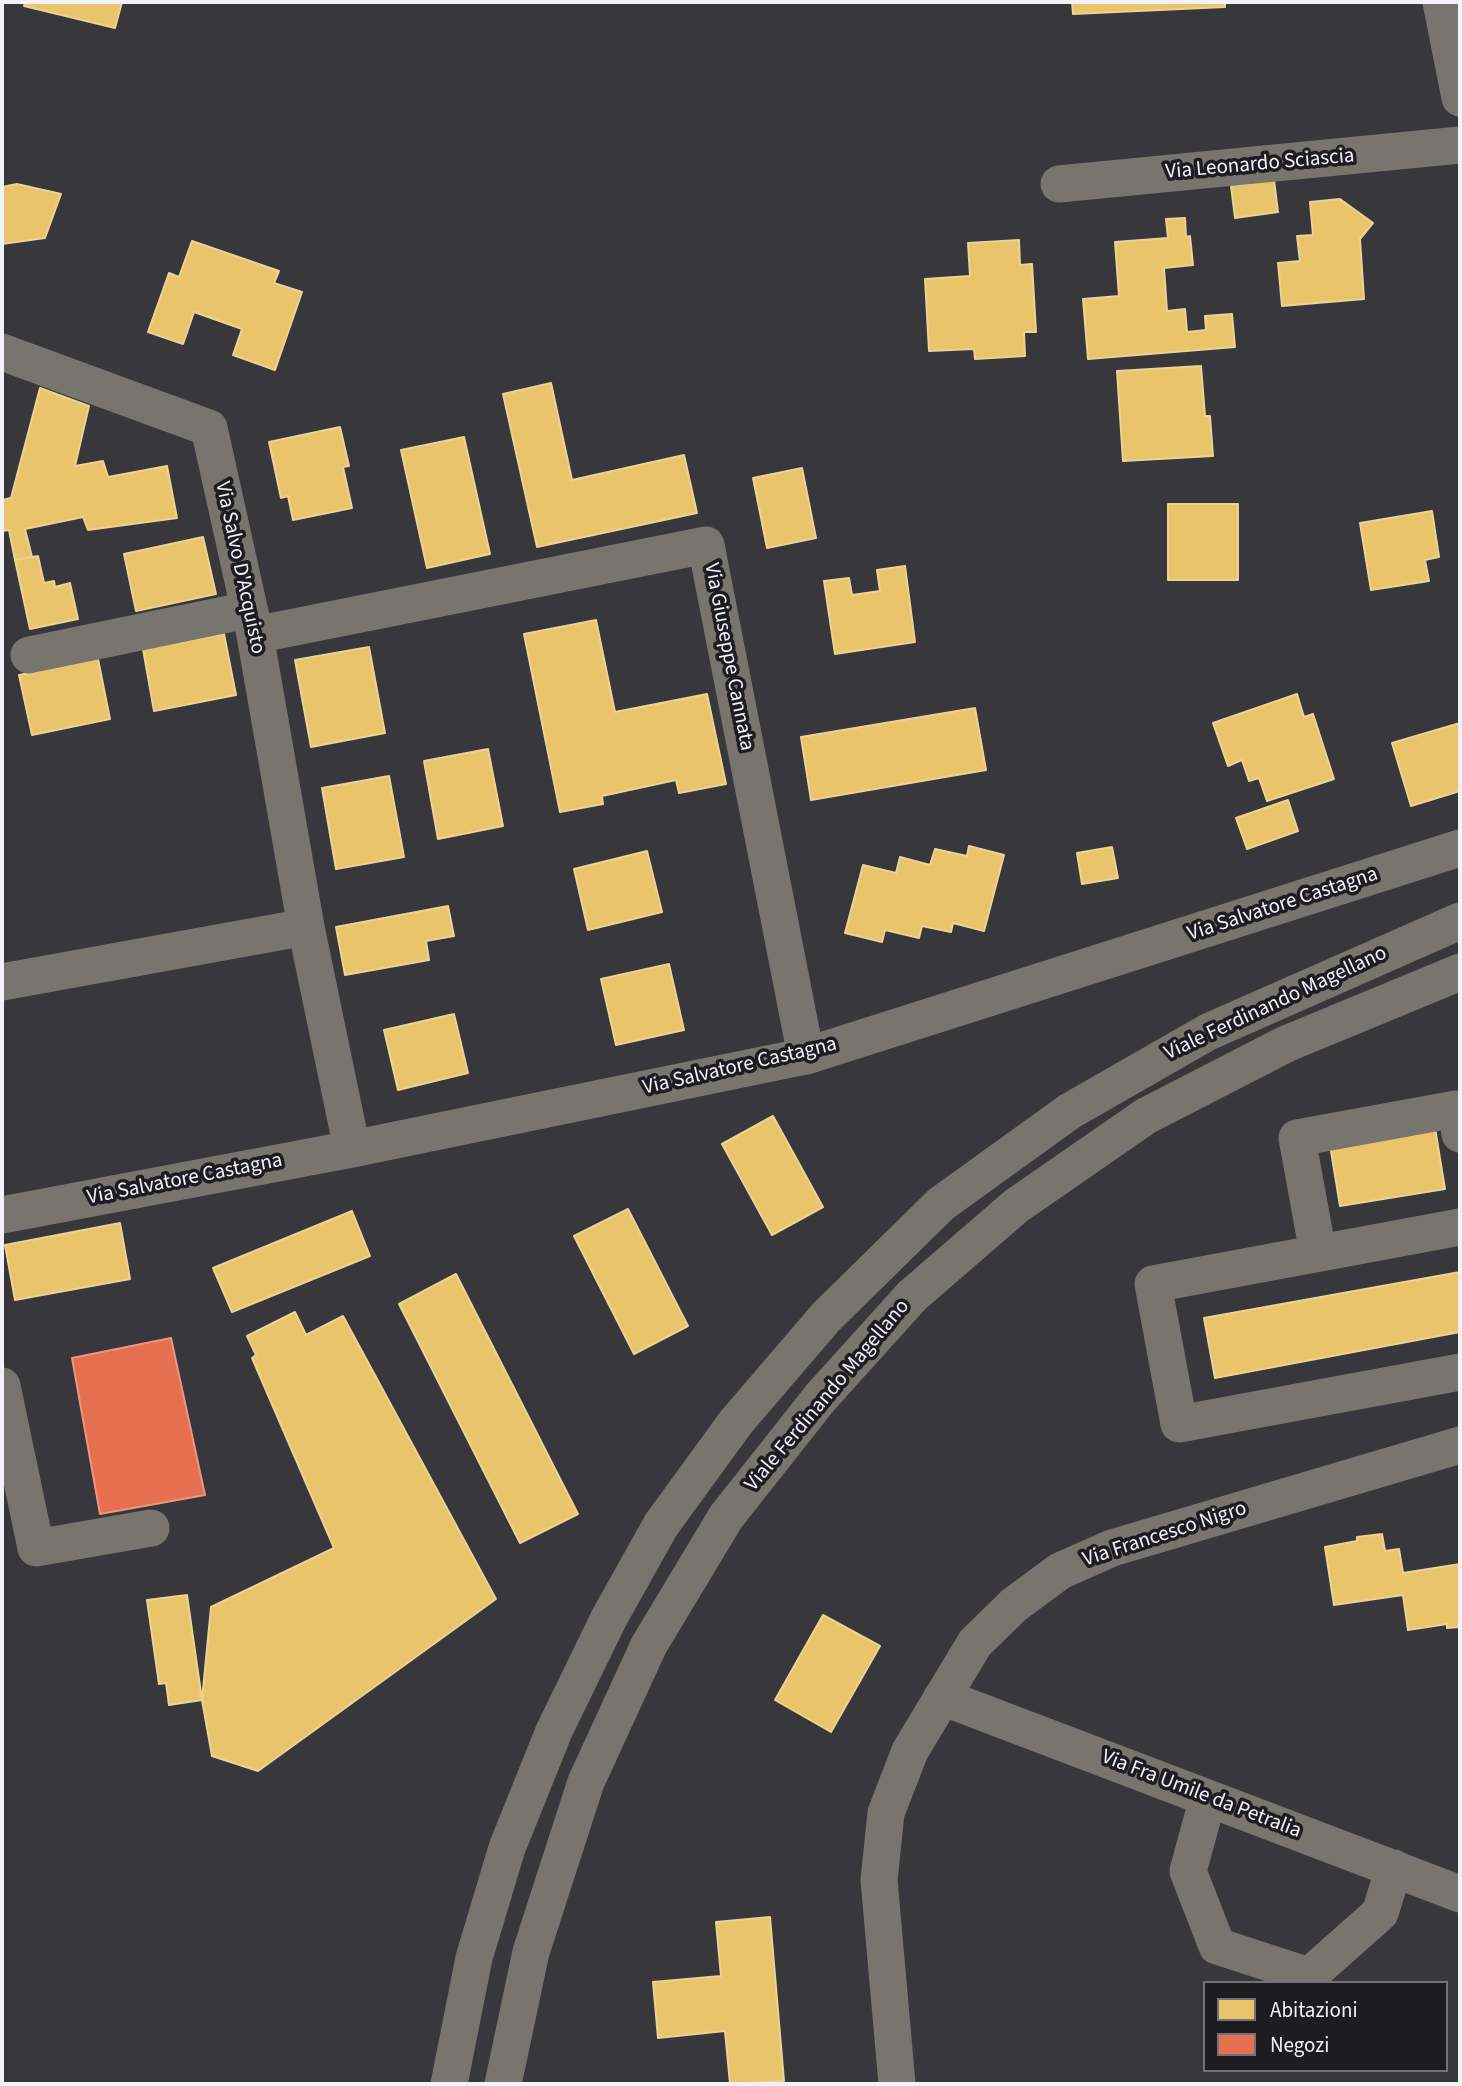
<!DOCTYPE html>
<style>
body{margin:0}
#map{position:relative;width:1462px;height:2086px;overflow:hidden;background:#37373c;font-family:"Source Sans 3",sans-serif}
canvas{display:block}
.frame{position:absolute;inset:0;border:4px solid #f3f2f9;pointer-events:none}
.legend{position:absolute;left:1203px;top:1981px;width:245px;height:91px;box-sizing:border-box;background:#1d1c21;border:2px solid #737277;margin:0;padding:9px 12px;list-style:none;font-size:21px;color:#f3f2f9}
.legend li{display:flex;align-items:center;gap:14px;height:35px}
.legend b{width:35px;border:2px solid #737277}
</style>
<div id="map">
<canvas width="1462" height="2086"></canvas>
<div class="frame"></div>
<ul class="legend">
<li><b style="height:19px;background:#e9c46a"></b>Abitazioni</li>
<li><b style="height:19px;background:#e76f51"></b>Negozi</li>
</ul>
</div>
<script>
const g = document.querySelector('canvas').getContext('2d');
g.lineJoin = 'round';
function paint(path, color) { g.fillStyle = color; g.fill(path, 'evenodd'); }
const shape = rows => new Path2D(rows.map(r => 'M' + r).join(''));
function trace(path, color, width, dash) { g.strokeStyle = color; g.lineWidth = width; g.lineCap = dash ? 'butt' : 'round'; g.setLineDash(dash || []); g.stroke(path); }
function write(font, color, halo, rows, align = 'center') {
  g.font = font + ' "Source Sans 3",sans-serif'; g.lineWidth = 7; g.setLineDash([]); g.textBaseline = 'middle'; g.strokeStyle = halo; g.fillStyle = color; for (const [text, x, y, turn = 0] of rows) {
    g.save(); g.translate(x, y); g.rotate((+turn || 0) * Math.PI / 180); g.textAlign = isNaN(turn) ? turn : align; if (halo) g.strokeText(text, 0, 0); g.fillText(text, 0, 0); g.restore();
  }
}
const homes = shape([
 [25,2,122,2,115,28,24,6,25,2],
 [1072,2,1225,2,1225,7,1073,14,1072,2],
 [1274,180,1278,212,1235,218,1231,186,1274,180],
 [17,184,61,194,45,238,2,244,2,187,17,184],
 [1340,199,1373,223,1360,239,1364,299,1282,306,1278,263,1300,261,1297,236,1313,235,1310,202,1340,199],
 [1185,218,1186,237,1190,236,1193,265,1164,268,1167,311,1185,309,1187,332,1206,330,1205,316,1232,314,1235,347,1088,359,1083,299,1119,296,1115,242,1168,238,1166,219,1185,218],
 [1019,240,1020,265,1032,264,1036,332,1024,332,1025,356,975,359,974,349,929,351,925,279,970,276,968,243,1019,240],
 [192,241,279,271,274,283,302,292,275,370,233,355,242,329,194,312,183,344,148,332,169,273,179,277,192,241],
 [1201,366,1205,416,1210,416,1213,456,1123,461,1117,371,1201,366],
 [551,383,572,480,684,455,697,513,537,547,503,394,551,383],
 [40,388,89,406,75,466,103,461,108,477,167,466,177,518,88,530,83,517,25,529,32,557,15,560,9,530,2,531,2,500,11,498,40,388],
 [340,427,349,466,343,467,352,508,293,520,288,496,281,498,269,442,340,427],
 [464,437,490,554,427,568,401,450,464,437],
 [802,468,816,538,767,548,753,478,802,468],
 [1168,504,1238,504,1238,580,1168,580,1168,504],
 [1432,511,1439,557,1425,560,1429,581,1371,590,1360,523,1432,511],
 [203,537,216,594,136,611,124,554,203,537],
 [38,556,44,583,54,581,55,587,70,583,78,619,30,629,15,560,38,556],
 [905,566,915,642,835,654,824,581,849,578,852,595,880,591,877,570,905,566],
 [596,620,615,712,707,694,726,784,679,793,676,780,602,796,603,804,560,812,524,634,596,620],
 [224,634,236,695,154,711,143,649,224,634],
 [369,647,385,733,311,747,295,660,369,647],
 [98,659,110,719,32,735,19,675,98,659],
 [1297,694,1304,717,1313,714,1334,779,1267,801,1259,778,1249,781,1242,760,1228,766,1213,723,1297,694],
 [975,708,986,770,811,800,801,737,975,708],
 [1460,723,1460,791,1411,806,1392,743,1460,723],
 [488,749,503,826,438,839,424,761,488,749],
 [389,776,404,857,336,869,322,788,389,776],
 [1288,800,1298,831,1247,849,1236,818,1288,800],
 [969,846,1004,855,984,931,953,923,951,932,922,926,919,938,885,930,882,942,845,933,863,865,896,873,900,857,930,865,935,849,967,856,969,846],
 [1112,847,1118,878,1082,884,1077,853,1112,847],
 [647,851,662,912,588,930,574,869,647,851],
 [448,906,454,936,426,941,429,960,345,975,336,927,448,906],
 [669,964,684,1030,616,1045,601,979,669,964],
 [454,1014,468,1073,398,1090,384,1030,454,1014],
 [773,1116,823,1207,772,1235,722,1144,773,1116],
 [1435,1128,1445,1189,1340,1206,1330,1145,1435,1128],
 [628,1209,688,1326,634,1354,574,1236,628,1209],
 [352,1211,370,1256,232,1312,213,1268,352,1211],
 [120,1223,130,1279,15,1300,5,1245,120,1223],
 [1460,1272,1460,1332,1215,1378,1204,1318,1460,1272],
 [456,1274,578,1514,520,1543,399,1304,456,1274],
 [295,1312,306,1335,343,1316,496,1599,258,1771,212,1756,202,1700,211,1607,334,1548,252,1358,256,1355,247,1336,295,1312],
 [1382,1534,1385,1551,1399,1549,1403,1573,1460,1564,1460,1627,1447,1628,1447,1624,1408,1630,1403,1595,1334,1605,1325,1547,1357,1541,1357,1537,1382,1534],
 [187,1595,202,1700,169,1705,166,1683,159,1684,147,1600,187,1595],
 [823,1615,880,1646,831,1732,775,1700,823,1615],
 [770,1917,784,2081,730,2084,725,2031,658,2038,653,1982,721,1976,716,1922,770,1917]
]);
const shops = shape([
 [171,1338,205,1495,100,1514,72,1358,171,1338]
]);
const minor = shape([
 [1441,2,1460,98],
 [1059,184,1460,145],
 [2,352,209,428,255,635,306,927,352,1149],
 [255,635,706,545,806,1056],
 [29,655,248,610],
 [2,982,306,927],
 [2,1215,352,1149,806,1056,1460,848],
 [1460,1227,1153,1284,1179,1424,1460,1372],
 [1318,1253,1297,1138,1456,1109,1460,1134],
 [2,1386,36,1548,151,1528],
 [942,1697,1460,1894],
 [1208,1798,1188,1871,1217,1946,1309,1976,1380,1913,1394,1868],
 [449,2084,474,1958,507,1848,554,1731,609,1618,661,1525,736,1422,826,1317,941,1204,1070,1111,1208,1032,1460,921],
 [503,2084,531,1952,586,1782,649,1645,726,1517,820,1398,912,1296,1016,1206,1146,1116,1286,1044,1460,972],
 [897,2084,879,1880,886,1813,910,1751,975,1643,1014,1605,1060,1571,1112,1548,1460,1445]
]);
const streetNames = [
 ["Via Leonardo Sciascia",1260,165,-5],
 ["Via Salvo D'Acquisto",239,568,78],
 ["Via Giuseppe Cannata",728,657,79],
 ["Via Salvatore Castagna",1283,905,-18],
 ["Viale Ferdinando Magellano",1276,1004,-25],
 ["Via Salvatore Castagna",740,1067,-13],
 ["Via Salvatore Castagna",185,1180,-11],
 ["Viale Ferdinando Magellano",828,1396,-50],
 ["Via Francesco Nigro",1165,1535,-18],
 ["Via Fra Umile da Petralia",1201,1795,21]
];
paint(homes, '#e9c46a');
trace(homes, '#ecd295', 2);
paint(shops, '#e76f51');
trace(shops, '#eb9683', 2);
trace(minor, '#77756d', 37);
write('21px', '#f3f2f9', '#1d1c21', streetNames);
</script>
